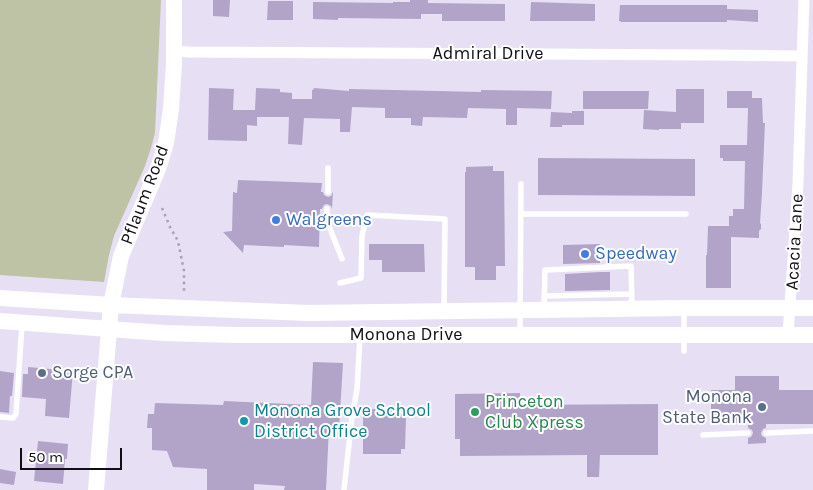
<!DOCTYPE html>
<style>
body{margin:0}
#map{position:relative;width:813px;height:490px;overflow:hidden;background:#e7e0f4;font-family:Karla,sans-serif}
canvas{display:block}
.scale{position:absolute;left:20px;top:448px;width:102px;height:22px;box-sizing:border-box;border:2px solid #110e15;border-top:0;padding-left:6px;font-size:15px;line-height:18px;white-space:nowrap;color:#110e15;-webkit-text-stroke:4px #fff;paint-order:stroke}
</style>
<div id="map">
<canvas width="813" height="490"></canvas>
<div class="scale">50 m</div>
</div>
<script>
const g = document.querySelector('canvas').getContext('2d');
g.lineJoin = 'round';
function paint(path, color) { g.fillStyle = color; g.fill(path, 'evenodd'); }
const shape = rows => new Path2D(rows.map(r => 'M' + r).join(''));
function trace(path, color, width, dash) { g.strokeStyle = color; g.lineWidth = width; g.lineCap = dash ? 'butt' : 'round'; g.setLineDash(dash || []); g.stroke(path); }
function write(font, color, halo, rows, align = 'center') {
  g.font = font + ' Karla,sans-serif'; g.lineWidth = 4; g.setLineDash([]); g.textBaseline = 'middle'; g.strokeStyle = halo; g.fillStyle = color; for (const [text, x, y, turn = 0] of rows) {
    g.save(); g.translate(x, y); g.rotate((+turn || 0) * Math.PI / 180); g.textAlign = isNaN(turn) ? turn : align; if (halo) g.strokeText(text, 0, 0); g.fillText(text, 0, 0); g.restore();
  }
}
const green = shape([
 [0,0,161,0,155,133,151,148,145,166,114,236,109,255,104,282,0,275]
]);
const building = shape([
 [213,0,230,0,229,17,213,16],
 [410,0,428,0,428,3,505,4,505,21,442,21,442,14,421,14,421,19,338,18,338,20,313,19,313,2,393,3,393,2,410,2],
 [268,1,293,1,293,20,267,20],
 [531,2,595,4,595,21,530,21],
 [620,5,727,5,727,9,758,10,758,22,727,20,727,22,622,22,619,21],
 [209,88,234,89,233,110,255,110,256,88,280,89,280,92,292,93,292,99,312,99,312,90,313,90,314,88,349,91,349,89,481,92,481,90,552,91,551,109,517,108,517,125,506,125,506,109,468,108,467,118,423,117,422,126,411,125,411,118,385,118,385,108,352,107,350,132,340,132,340,119,304,118,302,145,288,144,289,117,257,117,257,126,247,125,247,141,208,140],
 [676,89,704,89,704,123,681,123,681,129,659,129,659,130,643,129,644,110,676,112],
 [583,91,649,91,648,109,583,109],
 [727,91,752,91,752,98,762,98,763,123,765,123,762,193,760,223,761,224,761,229,759,231,759,238,731,237,731,288,706,288,706,255,707,255,708,226,729,226,729,216,733,216,733,209,744,209,745,161,723,161,723,158,720,158,720,145,747,145,748,108,727,108],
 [572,111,584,111,584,125,562,125,562,127,550,127,551,112,572,113],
 [538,158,695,159,695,196,538,195],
 [493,166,493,171,504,171,505,266,496,266,496,280,475,280,475,267,465,267,465,172,466,172,466,167],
 [238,180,322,183,321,192,323,192,324,195,328,197,331,196,333,192,332,209,331,206,327,204,324,205,322,209,320,209,319,247,284,245,284,247,244,245,243,253,223,232,232,231,233,192,237,193],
 [369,244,424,244,425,272,382,272,382,260,369,260],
 [600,244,600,263,563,264,563,245],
 [600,272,610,272,610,290,565,291,565,274],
 [313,362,343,363,339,429,329,428,326,490,284,490,285,486,254,484,254,490,207,490,207,469,173,467,167,451,152,450,152,428,147,428,148,414,154,414,155,403,223,405,224,401,311,405],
 [28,367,73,371,69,418,45,416,46,399,22,397,23,374,28,374],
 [0,371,14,373,12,396,10,396,9,413,0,412],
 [735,376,779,376,779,390,813,390,813,424,766,424,766,428,763,429,761,433,762,436,766,438,766,443,748,444,748,438,751,437,753,433,752,430,748,428,748,423,711,423,711,390,735,390],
 [520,393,520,405,658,404,658,455,600,455,599,477,587,477,587,455,460,456,460,439,455,439,455,394],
 [367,409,396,409,406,418,405,449,401,449,401,454,363,454,363,412,367,412],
 [38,441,68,444,67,459,65,459,63,484,34,481],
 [0,469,16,472,14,485,0,483]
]);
const path = shape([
 [162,208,170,227,178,241,184,271,184,293]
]);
const lane = shape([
 [328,192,328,168],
 [327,209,327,221,342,259],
 [521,214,686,214],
 [340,283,361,278,362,236,367,215,445,219,444,310],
 [544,296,632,294],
 [544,308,545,270,631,266,632,306],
 [520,334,521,184],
 [684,351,684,310],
 [0,417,13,418,16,414,22,324],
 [766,433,813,431],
 [703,435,748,433],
 [344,490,352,417,357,389,360,337]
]);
const street = shape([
 [173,51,190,52,712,55,802,56],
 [788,335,798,183,804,0]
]);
const secondary = shape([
 [0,298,111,305,308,313,684,308,813,308],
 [0,321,164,333,236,335,813,335],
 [96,490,111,305,121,256,158,169,166,143,171,109,174,64,174,0]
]);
const markers = [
 [276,220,5,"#3f7fe0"],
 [585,254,5,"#3f7fe0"],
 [42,373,5,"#5c6f8a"],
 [762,407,5,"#5c6f8a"],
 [475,412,5,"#2e9e5b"],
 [244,421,5,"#0f9aa8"]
];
const streetNames = [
 ["Admiral Drive",488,54],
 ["Pflaum Road",145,195,-69],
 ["Acacia Lane",795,242,-87],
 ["Monona Drive",406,335]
];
const shopNames = [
 ["Walgreens",286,220],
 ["Speedway",595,254]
];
const serviceNames = [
 ["Sorge CPA",52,373],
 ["Monona",752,397,"right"],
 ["State Bank",752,418,"right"]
];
const leisureNames = [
 ["Princeton",485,402],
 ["Club Xpress",485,423]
];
const cultureNames = [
 ["Monona Grove School",254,411],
 ["District Office",254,432]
];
paint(green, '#bdc3a4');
paint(building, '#b2a4c9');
trace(path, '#a7a1b1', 2.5, [2.5, 4]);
trace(lane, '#fff', 5.5);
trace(street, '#fff', 11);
trace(secondary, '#fff', 16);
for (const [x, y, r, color] of markers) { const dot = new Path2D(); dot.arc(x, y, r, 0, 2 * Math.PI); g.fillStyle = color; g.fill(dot); trace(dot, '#fff', 2); }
write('18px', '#110e15', '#fff', streetNames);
write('18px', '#366cbe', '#fff', shopNames, 'left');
write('18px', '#4e5e75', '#fff', serviceNames, 'left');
write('18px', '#27864d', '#fff', leisureNames, 'left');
write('18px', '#0d838f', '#fff', cultureNames, 'left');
</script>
